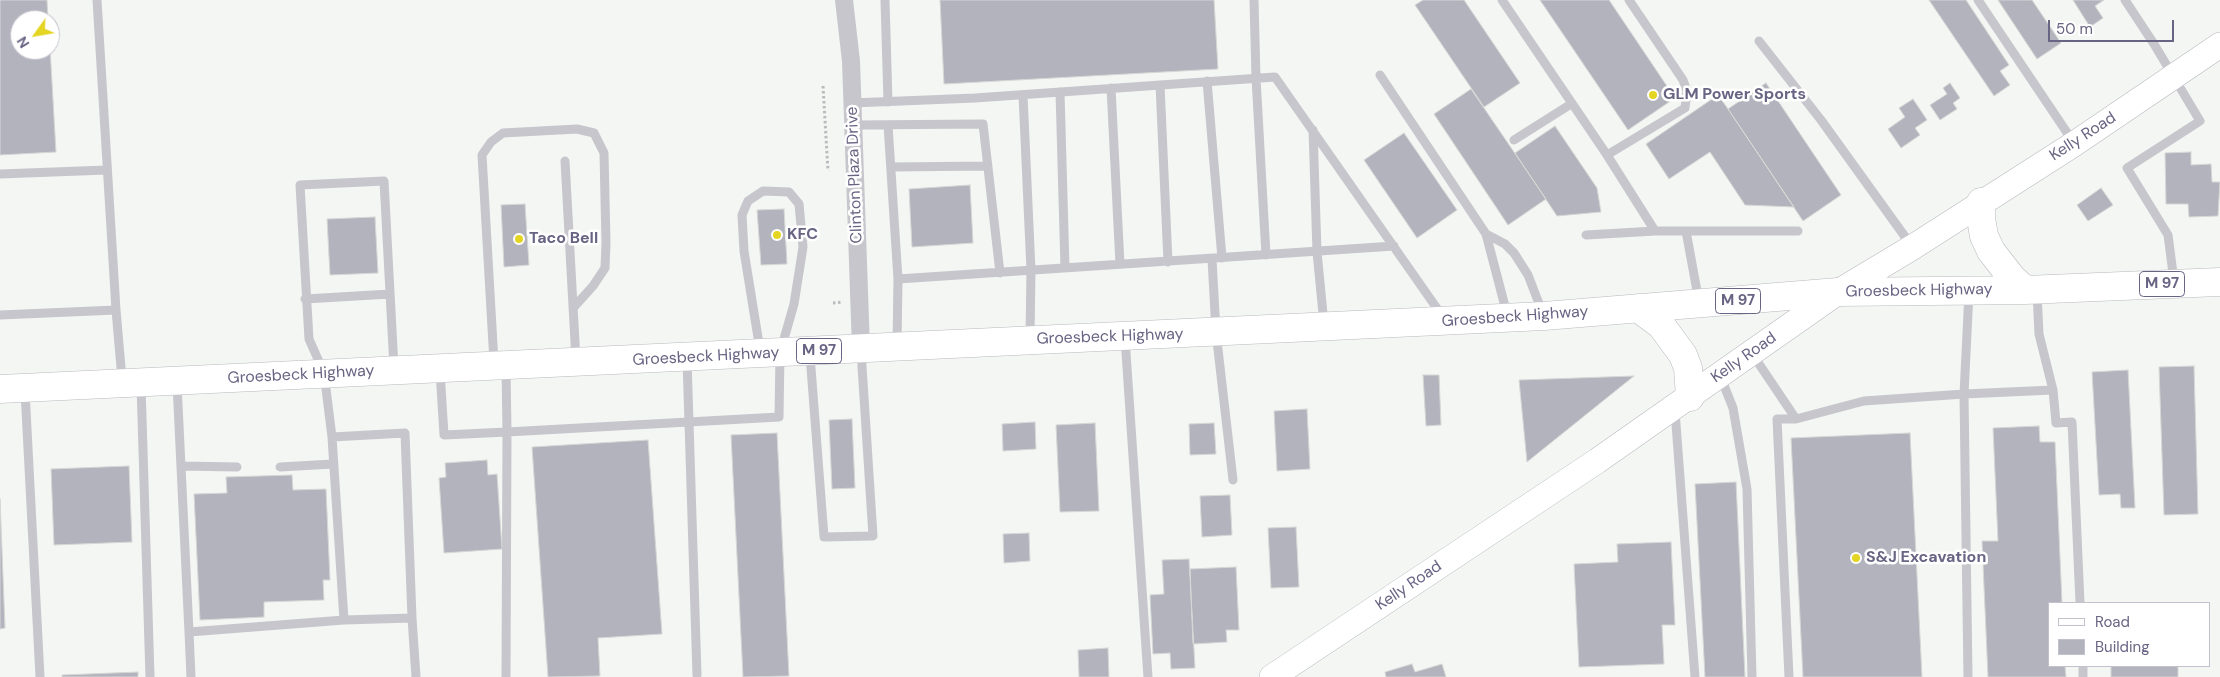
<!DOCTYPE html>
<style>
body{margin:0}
#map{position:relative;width:2220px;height:677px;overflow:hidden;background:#f3f6f2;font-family:"DM Sans",sans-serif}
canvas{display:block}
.legend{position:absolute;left:2048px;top:602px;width:162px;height:65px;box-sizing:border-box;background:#fff;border:1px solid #c3c1cd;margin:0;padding:6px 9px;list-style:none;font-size:15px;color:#686483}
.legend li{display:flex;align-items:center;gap:10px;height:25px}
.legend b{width:25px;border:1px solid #c3c1cd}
.north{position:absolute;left:10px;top:10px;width:50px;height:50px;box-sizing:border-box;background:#fff;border:1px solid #c3c1cd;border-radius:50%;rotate:238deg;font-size:14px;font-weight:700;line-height:20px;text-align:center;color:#686483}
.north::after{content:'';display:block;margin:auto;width:18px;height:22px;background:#e4d523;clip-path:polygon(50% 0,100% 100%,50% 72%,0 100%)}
.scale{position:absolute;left:2048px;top:20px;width:126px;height:22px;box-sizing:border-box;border:2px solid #686483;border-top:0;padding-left:6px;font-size:15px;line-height:18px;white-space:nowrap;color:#686483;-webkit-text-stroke:4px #fff;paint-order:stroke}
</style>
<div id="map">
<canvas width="2220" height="677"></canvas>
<ul class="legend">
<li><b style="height:6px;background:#fff"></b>Road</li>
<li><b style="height:14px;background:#b3b3be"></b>Building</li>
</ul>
<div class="north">N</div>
<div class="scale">50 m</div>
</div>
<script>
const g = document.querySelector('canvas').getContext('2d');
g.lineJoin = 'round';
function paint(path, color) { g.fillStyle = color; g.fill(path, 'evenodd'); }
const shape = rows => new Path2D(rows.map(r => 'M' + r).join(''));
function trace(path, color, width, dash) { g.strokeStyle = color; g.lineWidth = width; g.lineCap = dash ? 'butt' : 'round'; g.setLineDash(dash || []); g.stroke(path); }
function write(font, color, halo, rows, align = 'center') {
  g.font = font + ' "DM Sans",sans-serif'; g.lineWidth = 5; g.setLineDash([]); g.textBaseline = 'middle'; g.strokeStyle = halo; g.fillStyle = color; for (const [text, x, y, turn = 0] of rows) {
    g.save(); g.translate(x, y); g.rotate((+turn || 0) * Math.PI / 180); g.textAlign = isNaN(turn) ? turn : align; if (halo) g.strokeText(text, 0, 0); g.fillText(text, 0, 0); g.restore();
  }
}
const building = shape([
 [0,0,47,0,48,20,20,20,20,50,50,50,50,47,56,152,0,155,0,0],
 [940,0,1214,0,1218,69,944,84,940,0],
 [1423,0,1464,0,1520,83,1484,107,1415,5,1423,0],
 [1540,0,1609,0,1675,98,1628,130,1540,0],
 [1929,0,1966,0,2009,65,2000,71,2010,85,1994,96,1929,0],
 [1998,0,2032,0,2061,43,2037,59,1998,0],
 [2073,0,2104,0,2095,6,2103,18,2090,27,2073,0],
 [1766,83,1841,195,1803,221,1728,109,1766,83],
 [1950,83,1960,98,1953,103,1957,109,1940,120,1930,105,1947,94,1943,88,1950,83],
 [1471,89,1546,199,1508,225,1434,114,1471,89],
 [1718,95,1728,109,1794,207,1745,205,1710,152,1669,179,1646,144,1718,95],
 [1913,99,1927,120,1915,128,1920,135,1901,148,1888,129,1905,117,1899,108,1913,99],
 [1555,126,1597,188,1601,212,1557,216,1515,153,1555,126],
 [1404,133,1457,210,1417,238,1364,160,1404,133],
 [2191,152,2191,165,2211,164,2212,182,2220,182,2218,216,2189,217,2188,204,2166,204,2165,153,2191,152],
 [970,185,973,243,912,247,909,189,970,185],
 [2101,188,2113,205,2088,221,2077,205,2101,188],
 [525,204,529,265,504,267,501,205,525,204],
 [784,209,787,264,761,265,757,210,784,209],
 [375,217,378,273,330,275,327,219,375,217],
 [2194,366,2198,514,2164,515,2159,367,2194,366],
 [2128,370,2135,508,2121,508,2120,494,2099,495,2092,372,2128,370],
 [1423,375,1439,375,1441,425,1426,426,1423,375],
 [1634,376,1527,462,1519,380,1634,376],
 [1307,409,1310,469,1277,471,1274,411,1307,409],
 [852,419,855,488,832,489,829,420,852,419],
 [1035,422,1036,449,1003,451,1002,424,1035,422],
 [1095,423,1099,511,1060,512,1056,425,1095,423],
 [1214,423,1216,454,1190,455,1189,424,1214,423],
 [2039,426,2040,442,2055,442,2062,603,2049,603,2049,666,2065,666,2066,677,1988,677,1982,541,1998,541,1993,428,2039,426],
 [777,433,789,676,743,677,731,435,777,433],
 [1910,433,1922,677,1803,677,1791,438,1910,433],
 [648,440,662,634,598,638,600,676,548,677,532,447,648,440],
 [487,460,488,475,497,474,502,549,444,553,439,478,446,477,445,463,487,460],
 [129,466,132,542,54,545,51,469,129,466],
 [292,475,293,490,326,489,330,580,323,580,324,600,264,602,264,617,200,620,194,494,227,493,226,477,292,475],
 [1736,482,1745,677,1705,677,1695,484,1736,482],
 [1230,495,1232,535,1202,537,1200,496,1230,495],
 [0,499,5,628,0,629,0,499],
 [1296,527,1299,587,1271,588,1268,528,1296,527],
 [1029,533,1030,561,1004,563,1003,534,1029,533],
 [1671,542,1675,625,1662,625,1664,664,1579,667,1574,564,1618,562,1617,544,1671,542],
 [1189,559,1195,668,1171,669,1170,653,1153,654,1150,595,1164,594,1162,560,1189,559],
 [1236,567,1239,630,1226,630,1227,642,1193,644,1190,569,1236,567],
 [1108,648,1109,677,1079,677,1078,650,1108,648],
 [1412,664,1415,672,1442,664,1446,677,1386,677,1385,672,1412,664],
 [2111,666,2178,666,2178,677,2111,677,2111,666],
 [138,672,138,677,62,677,62,675,138,672]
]);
const path = shape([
 [823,86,828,171],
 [833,303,843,302]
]);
const lane = shape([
 [885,0,888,102],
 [1254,0,1256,78,1266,255],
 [1502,0,1607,155,1655,231,1686,231,1699,302],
 [1978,0,2074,143],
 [2125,0,2154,44,2200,121,2127,168,2168,235,2174,281],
 [1759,41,1821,120,1911,245],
 [1380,75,1486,234],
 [1207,81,1222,258],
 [1160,85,1168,262],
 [1111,88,1120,264],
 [1060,92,1065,268],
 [1023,95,1031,270,1030,337],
 [852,103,975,98,1275,77,1443,317],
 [853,125,983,124,1000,273],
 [888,125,898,279,897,345],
 [1313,130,1317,252,1324,324],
 [1514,140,1571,104],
 [1607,155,1685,108,1687,91,1683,80,1629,0],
 [565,161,576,360],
 [891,167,988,166],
 [0,174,107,170],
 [1686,231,1798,231],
 [1586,235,1655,231],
 [1212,259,1216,332,1233,480],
 [898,279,1394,246],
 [2037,292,2039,334,2053,390,2056,423,2072,422,2080,603],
 [305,299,390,294],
 [116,310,122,379],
 [1507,314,1486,234,1505,244,1514,253,1528,275,1543,314],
 [0,315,116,310,97,0],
 [1125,338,1148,677],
 [810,355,824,537,873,536,861,351],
 [1753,355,1796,419],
 [687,360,697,675],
 [494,362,482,155,491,142,503,133,577,129,594,133,604,153,606,243,605,268,593,286,574,307],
 [506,369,507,432,779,417,780,353,794,304,803,247,799,204,789,192,763,191,748,201,742,215,744,251,760,350],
 [440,371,444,435,507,432,506,677],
 [1721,378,1733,408,1747,489,1752,677],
 [177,384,189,632,344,620,332,437,324,373,309,339,300,185,384,181,394,367],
 [141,385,150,677],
 [25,391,40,677],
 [1675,411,1695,677],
 [332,437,405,433,412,618],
 [181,466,237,467],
 [280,467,333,464],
 [344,620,412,618,416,677],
 [189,632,191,677],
 [2083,666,2083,677],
 [1789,677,1777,419,1796,419,1864,401,1964,394,1969,292],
 [1968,677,1964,394,2053,390]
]);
const street = shape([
 [844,0,851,61,861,349]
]);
const secondary = shape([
 [1272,677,1597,461,1838,292,1913,247,2074,144,2220,45]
]);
const primary = shape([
 [1981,202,1981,218,1984,236,1991,251,2012,278,2025,290],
 [1638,308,1661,325,1683,355,1688,368,1690,397],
 [0,389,1544,316,1838,292,2025,290,2220,282]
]);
const markers = [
 [1653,95,5,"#e4d523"],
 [777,235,5,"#e4d523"],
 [519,239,5,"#e4d523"],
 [1856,558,5,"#e4d523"]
];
const shields = [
 [2162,284,45],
 [1738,301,45],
 [819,351,45]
];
const shieldNames = [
 ["M 97",2162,284],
 ["M 97",1738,301],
 ["M 97",819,351]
];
const poiNames = [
 ["GLM Power Sports",1663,95],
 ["KFC",787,235],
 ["Taco Bell",529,239],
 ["S&J Excavation",1866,558]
];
const streetNames = [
 ["Kelly Road",2083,137,-33],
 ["Clinton Plaza Drive",855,175,-92],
 ["Groesbeck Highway",1919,291,-1],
 ["Groesbeck Highway",1515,317,-4],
 ["Groesbeck Highway",1110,337,-2],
 ["Groesbeck Highway",706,357,-3],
 ["Kelly Road",1744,358,-35],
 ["Groesbeck Highway",301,375,-3],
 ["Kelly Road",1409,586,-34]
];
paint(building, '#b3b3be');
trace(building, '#d5d7d5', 1);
trace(secondary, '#b9b8c0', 26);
trace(primary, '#b9b8bf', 29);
trace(path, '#bbbbbf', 3, [2.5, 2.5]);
trace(lane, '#c6c6cc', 9);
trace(street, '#c6c6cc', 18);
trace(secondary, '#fff', 25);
trace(primary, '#fff', 28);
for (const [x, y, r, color] of markers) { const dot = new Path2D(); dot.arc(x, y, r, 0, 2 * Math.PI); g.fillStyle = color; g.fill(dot); trace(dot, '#fff', 2); }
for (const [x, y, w] of shields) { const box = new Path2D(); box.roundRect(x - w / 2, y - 12.5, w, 25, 4); g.fillStyle = '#fff'; g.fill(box); trace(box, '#686483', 1); }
write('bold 15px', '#686483', null, shieldNames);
write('bold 16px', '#686483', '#fff', poiNames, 'left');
write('16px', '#686483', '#fff', streetNames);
</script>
